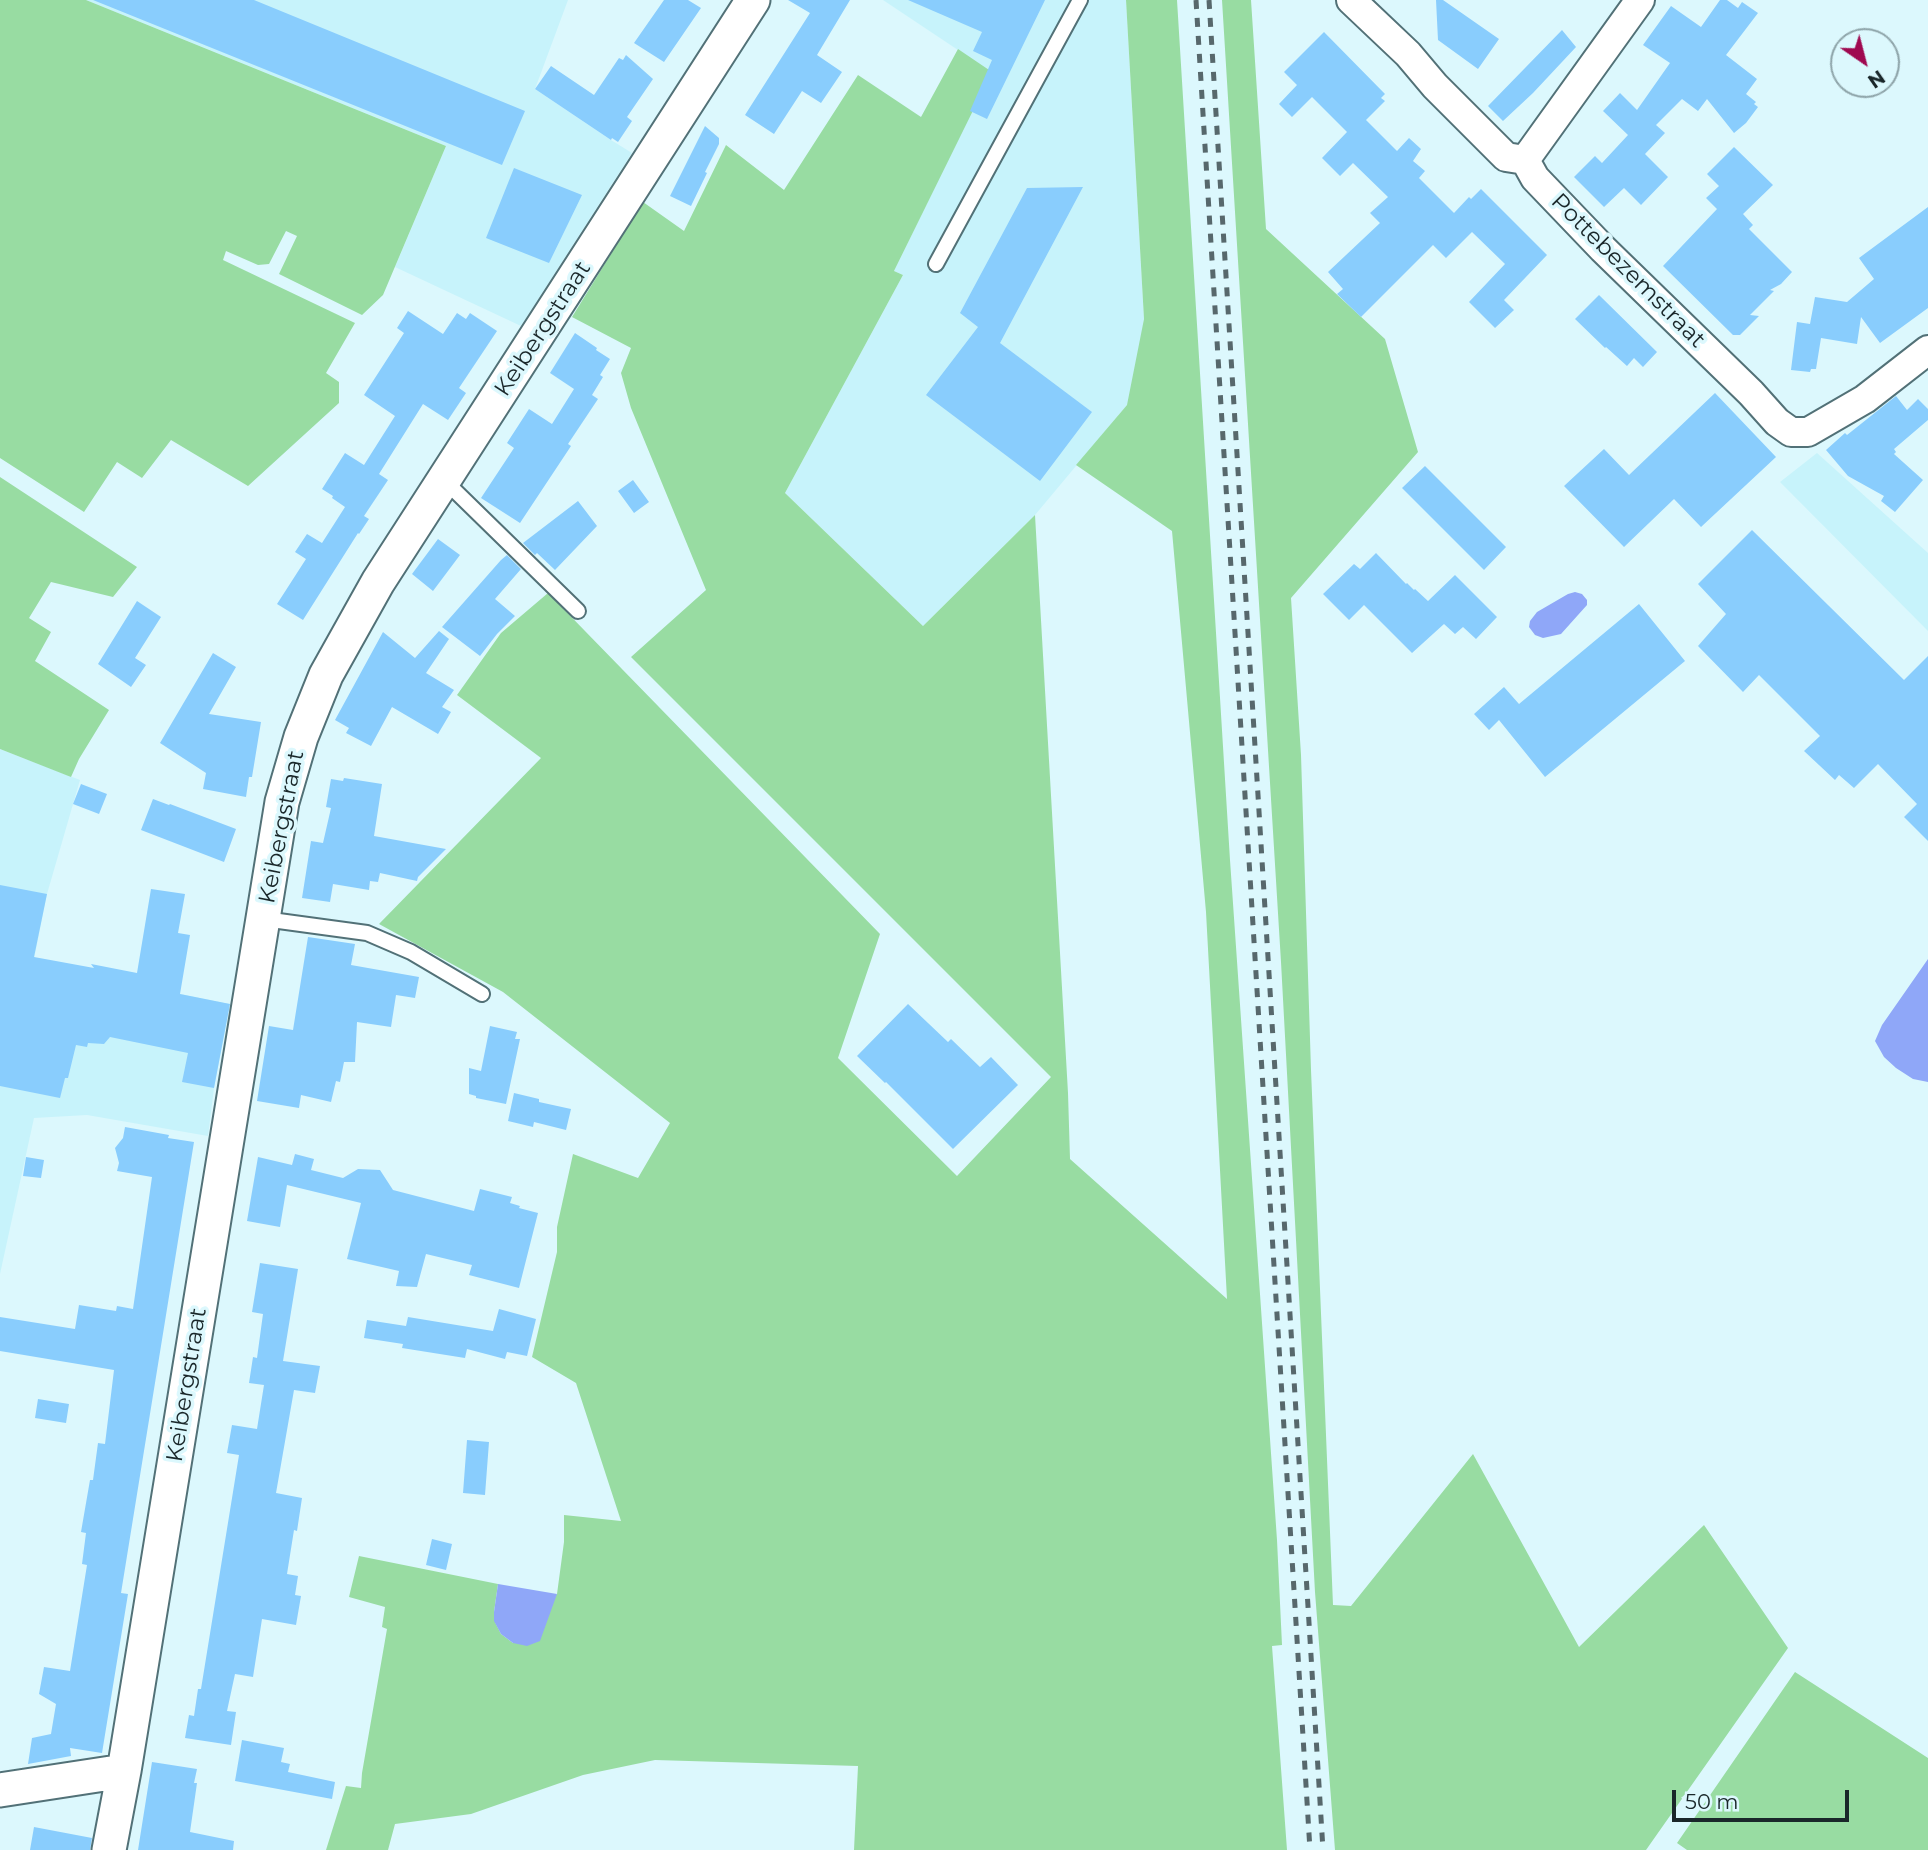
<!DOCTYPE html>
<style>
body{margin:0}
#map{position:relative;width:1928px;height:1850px;overflow:hidden;background:#dcf8fd;font-family:Montserrat,sans-serif}
canvas{display:block}
.north{position:absolute;left:1830px;top:28px;width:70px;height:70px;box-sizing:border-box;background:#dcf8fd;border:2px solid #8ea4a9;border-radius:50%;rotate:145deg;font-size:19px;font-weight:700;line-height:28px;text-align:center;color:#1a272a}
.north::after{content:'';display:block;margin:auto;width:24px;height:32px;background:#9f0950;clip-path:polygon(50% 0,100% 100%,50% 72%,0 100%)}
.scale{position:absolute;left:1672px;top:1790px;width:177px;height:32px;box-sizing:border-box;border:4px solid #1a272a;border-top:0;padding-left:9px;font-size:21px;line-height:24px;white-space:nowrap;color:#1a272a;-webkit-text-stroke:5px #dcf8fd;paint-order:stroke}
</style>
<div id="map">
<canvas width="1928" height="1850"></canvas>
<div class="north">N</div>
<div class="scale">50 m</div>
</div>
<script>
const g = document.querySelector('canvas').getContext('2d');
g.lineJoin = 'round';
function paint(path, color) { g.fillStyle = color; g.fill(path, 'evenodd'); }
const shape = rows => new Path2D(rows.map(r => 'M' + r).join(''));
function trace(path, color, width, dash) { g.strokeStyle = color; g.lineWidth = width; g.lineCap = dash ? 'butt' : 'round'; g.setLineDash(dash || []); g.stroke(path); }
function write(font, color, halo, rows, align = 'center') {
  g.font = font + ' Montserrat,sans-serif'; g.lineWidth = 7; g.setLineDash([]); g.textBaseline = 'middle'; g.strokeStyle = halo; g.fillStyle = color; for (const [text, x, y, turn = 0] of rows) {
    g.save(); g.translate(x, y); g.rotate((+turn || 0) * Math.PI / 180); g.textAlign = isNaN(turn) ? turn : align; if (halo) g.strokeText(text, 0, 0); g.fillText(text, 0, 0); g.restore();
  }
}
const built = shape([
 [86,0,568,0,535,89,611,140,632,153,521,326,395,267,446,146],
 [883,0,1126,0,1144,319,1132,399,1035,515,923,626,785,493,903,275,894,271,991,72],
 [1817,453,1928,553,1928,631,1780,482],
 [0,749,80,780,47,894,33,964,230,1004,214,1088,208,1136,87,1115,34,1118,0,1274]
]);
const green = shape([
 [0,0,86,0,446,146,383,295,362,315,279,274,297,236,286,231,269,264,258,265,226,251,223,260,355,323,326,373,339,382,339,403,248,486,171,440,142,478,117,462,84,512,0,458],
 [1126,0,1177,0,1230,860,1277,1540,1282,1645,1272,1646,1287,1850,854,1850,858,1766,655,1760,583,1775,471,1814,395,1824,388,1850,326,1850,346,1786,361,1788,362,1773,387,1629,382,1627,385,1607,349,1597,359,1556,498,1584,494,1612,495,1622,501,1634,513,1643,557,1594,564,1542,564,1515,621,1521,576,1383,532,1357,557,1252,557,1227,573,1154,638,1178,670,1123,503,992,379,924,541,758,457,695,501,633,548,593,880,934,838,1058,957,1176,1051,1077,631,657,706,590,631,408,621,373,631,348,572,317,643,202,684,231,726,145,784,190,858,75,921,117,958,49,992,72,894,271,903,275,785,493,923,626,1035,515,1068,1093,1070,1159,1227,1299,1206,912,1172,531,1076,465,1127,405,1144,319],
 [1222,0,1251,0,1266,229,1385,339,1418,452,1291,598,1301,755,1311,1070,1333,1605,1351,1606,1473,1454,1579,1647,1704,1525,1788,1648,1646,1850,1335,1850,1315,1592,1281,962],
 [0,477,137,567,113,597,51,582,29,618,51,632,35,661,109,710,79,759,71,777,0,749],
 [1795,1672,1928,1758,1928,1850,1687,1850,1677,1843]
]);
const water = shape([
 [1575,592,1582,594,1587,600,1587,605,1578,615,1561,634,1543,638,1535,635,1529,627,1530,621,1537,612,1568,594],
 [1928,959,1928,1082,1913,1079,1896,1068,1884,1057,1875,1041,1882,1025],
 [498,1584,557,1594,540,1641,527,1646,513,1643,501,1634,494,1621,494,1612]
]);
const building = shape([
 [93,0,254,0,525,111,502,165],
 [664,0,688,0,701,8,664,62,634,43],
 [788,0,850,0,817,55,842,72,821,103,802,91,774,134,745,115,810,13],
 [908,0,1045,0,987,119,970,111,992,60,973,51,982,32],
 [1436,0,1443,0,1499,39,1478,69,1438,40],
 [1720,0,1727,0,1738,8,1742,2,1758,13,1726,55,1757,79,1746,94,1756,102,1754,104,1758,107,1746,123,1734,133,1707,99,1698,111,1682,99,1656,125,1665,133,1645,154,1668,177,1641,205,1624,188,1604,207,1574,177,1595,156,1602,163,1628,135,1603,111,1620,93,1637,110,1670,63,1643,45,1671,6,1701,27],
 [1562,30,1576,47,1533,93,1503,121,1488,106],
 [1324,32,1385,94,1381,98,1385,101,1366,120,1397,151,1409,138,1421,149,1413,161,1425,171,1419,178,1454,213,1469,197,1471,199,1481,189,1547,255,1504,300,1514,310,1495,328,1469,302,1505,264,1472,232,1446,258,1433,245,1361,317,1337,294,1343,289,1328,272,1380,223,1370,213,1388,197,1353,163,1340,176,1322,158,1347,132,1312,97,1292,117,1279,104,1297,85,1284,72],
 [626,55,653,79,627,117,632,121,618,142,612,138,611,140,535,89,551,66,594,95,619,58,623,60],
 [705,126,719,138,719,144,705,172,707,173,691,206,670,196],
 [1734,147,1773,185,1743,214,1753,225,1749,229,1792,272,1781,284,1770,290,1774,291,1750,315,1759,316,1740,335,1733,335,1663,266,1717,209,1706,198,1719,186,1707,174],
 [514,168,582,195,549,263,486,238],
 [1083,187,1000,343,1092,412,1040,481,926,395,978,327,960,313,1027,188],
 [1928,207,1928,308,1880,343,1861,317,1857,344,1821,338,1816,369,1811,369,1810,372,1791,370,1797,322,1810,324,1815,297,1847,302,1874,279,1859,258],
 [1599,295,1657,352,1643,367,1634,358,1627,366,1606,347,1605,348,1575,319],
 [408,311,443,334,457,313,466,319,470,313,497,331,459,388,466,393,448,420,423,404,379,474,388,480,364,516,369,519,359,534,358,533,303,620,277,604,306,559,295,552,307,534,322,543,345,507,332,498,333,496,322,489,345,453,364,465,395,416,364,395,404,333,397,328],
 [575,333,597,348,596,350,610,359,600,375,603,377,592,395,598,399,568,444,571,446,520,523,481,498,514,448,507,443,529,409,552,424,574,389,550,373],
 [1715,393,1776,457,1701,527,1674,499,1624,547,1564,486,1604,449,1629,475],
 [1896,396,1907,410,1918,399,1928,409,1928,420,1894,449,1896,452,1894,454,1923,480,1895,512,1881,501,1884,496,1848,476,1826,450,1845,433,1847,435],
 [1425,466,1506,547,1484,570,1402,488],
 [633,480,649,502,634,513,618,491],
 [578,501,597,526,555,570,537,553,535,555,523,543],
 [1752,530,1904,680,1928,656,1928,841,1904,817,1917,804,1878,764,1854,788,1839,775,1835,780,1804,751,1820,736,1759,675,1743,692,1698,646,1726,614,1698,584],
 [438,539,460,555,433,591,412,574],
 [1376,553,1406,584,1407,583,1414,590,1415,589,1428,601,1455,575,1497,617,1476,639,1463,627,1455,634,1444,624,1412,653,1364,605,1349,620,1323,594,1354,564,1360,569],
 [507,555,521,569,495,599,515,616,497,634,480,656,442,627,501,560],
 [137,601,161,617,135,658,146,665,131,687,98,664],
 [1639,604,1685,661,1545,777,1499,720,1489,730,1474,714,1504,687,1519,704],
 [439,631,449,639,426,673,454,690,442,707,451,712,438,734,392,707,371,746,346,733,349,728,335,720,383,632,415,658],
 [213,653,236,667,209,714,261,722,252,777,249,777,246,797,203,789,206,773,160,743],
 [344,778,382,784,374,836,446,849,418,877,417,881,380,873,378,882,370,881,369,890,333,884,330,902,302,898,311,841,323,843,331,808,326,807,331,779,343,781],
 [81,784,107,794,99,814,73,804],
 [153,799,169,805,170,804,236,829,224,862,141,830],
 [0,885,47,894,34,957,94,968,91,964,137,973,151,889,185,894,178,933,190,935,180,994,230,1004,214,1088,182,1082,188,1053,110,1037,104,1044,88,1043,87,1047,76,1045,68,1078,65,1078,60,1098,0,1086],
 [308,937,355,944,351,965,419,977,415,998,396,995,391,1027,357,1022,355,1062,344,1062,340,1082,336,1081,331,1102,301,1095,299,1108,257,1101,269,1026,293,1030],
 [908,1004,948,1042,951,1039,980,1067,991,1057,1018,1085,953,1149,886,1082,885,1083,857,1056],
 [490,1026,517,1032,515,1039,520,1039,506,1104,476,1098,476,1096,469,1094,469,1068,481,1071],
 [514,1093,539,1099,539,1102,571,1109,566,1130,534,1122,533,1127,508,1121],
 [125,1127,169,1135,168,1138,194,1142,121,1593,128,1594,102,1753,70,1748,71,1756,28,1764,32,1738,51,1734,56,1704,39,1694,44,1667,70,1671,87,1565,82,1564,86,1533,81,1532,90,1480,93,1480,98,1443,105,1444,114,1370,0,1351,0,1317,75,1329,79,1305,116,1311,117,1306,133,1309,152,1177,117,1171,119,1163,115,1148,123,1138],
 [295,1154,314,1159,311,1170,343,1178,358,1169,380,1170,393,1190,474,1211,480,1189,512,1197,510,1203,520,1206,519,1208,538,1213,519,1288,469,1275,472,1265,426,1254,417,1287,396,1286,399,1271,347,1259,361,1203,287,1185,280,1227,247,1221,258,1157,292,1165],
 [26,1157,44,1160,41,1178,23,1176],
 [260,1263,298,1269,283,1361,320,1366,315,1393,294,1390,276,1493,302,1498,297,1531,294,1530,287,1574,298,1576,295,1595,301,1596,296,1625,262,1619,253,1677,235,1674,227,1711,236,1712,231,1745,185,1738,189,1715,194,1716,198,1689,201,1689,239,1455,227,1453,232,1425,257,1429,264,1385,249,1383,253,1357,257,1358,263,1314,252,1312],
 [499,1309,536,1319,527,1356,507,1352,505,1359,467,1349,465,1358,402,1348,403,1344,364,1338,367,1320,406,1326,408,1317,493,1331],
 [38,1399,69,1404,66,1423,35,1418],
 [467,1440,489,1442,485,1495,463,1493],
 [432,1539,452,1544,446,1570,426,1565],
 [242,1740,284,1748,281,1762,290,1764,288,1772,335,1782,332,1799,235,1781],
 [152,1762,197,1769,194,1783,197,1783,190,1832,234,1841,233,1850,138,1850],
 [34,1827,92,1838,90,1850,30,1850]
]);
const service = shape([
 [936,264,1080,0],
 [445,481,578,611],
 [264,919,367,933,411,952,482,994]
]);
const minor = shape([
 [1351,0,1408,54,1435,86,1506,157,1525,160],
 [1525,160,1535,178,1603,249,1751,393,1777,422,1791,432,1808,432,1865,399,1928,350],
 [1525,160,1640,0]
]);
const tertiary = shape([
 [0,1790,124,1771],
 [109,1850,124,1771,282,802,301,737,326,675,378,582,753,0]
]);
const rail = shape([
 [1196,0,1310,1850],
 [1209,0,1323,1850]
]);
const streetNames = [
 ["Pottebezemstraat",1628,271,45],
 ["Keibergstraat",543,329,-57],
 ["Keibergstraat",282,827,-79],
 ["Keibergstraat",187,1385,-81]
];
paint(built, '#c7f3fb');
paint(green, '#98dca2');
paint(water, '#8fa7f8');
paint(building, '#89cdfd');
trace(service, '#527177', 18);
trace(minor, '#527177', 32);
trace(tertiary, '#527177', 37);
trace(service, '#fff', 14);
trace(minor, '#fff', 28);
trace(tertiary, '#fff', 33);
trace(rail, '#57686c', 5, [9, 9]);
write('23px', '#1a272a', '#dcf8fd', streetNames);
</script>
